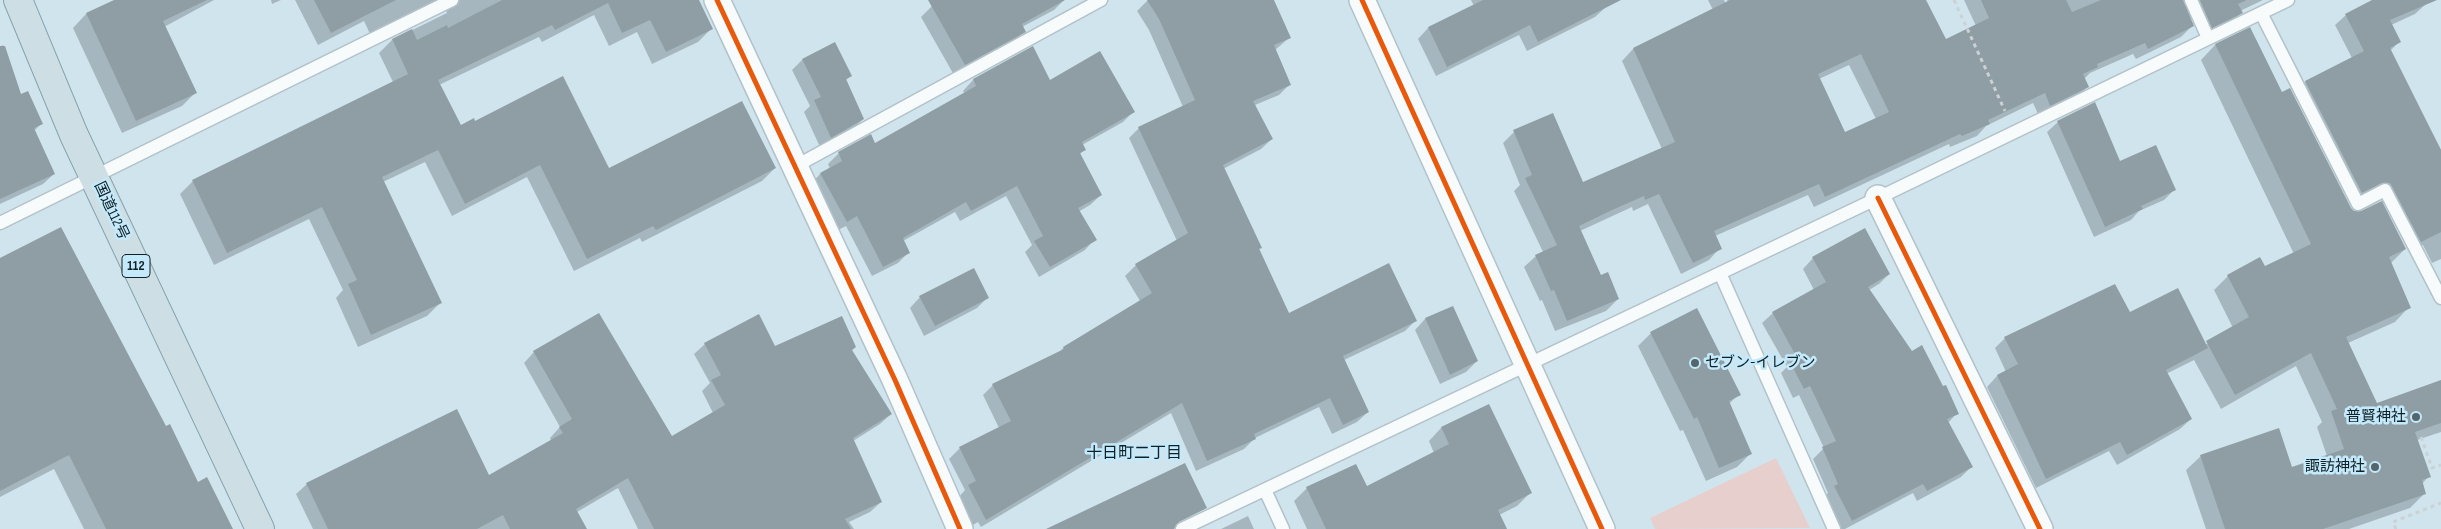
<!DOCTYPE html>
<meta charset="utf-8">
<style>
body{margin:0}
canvas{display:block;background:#d0e4ed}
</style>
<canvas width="2441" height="529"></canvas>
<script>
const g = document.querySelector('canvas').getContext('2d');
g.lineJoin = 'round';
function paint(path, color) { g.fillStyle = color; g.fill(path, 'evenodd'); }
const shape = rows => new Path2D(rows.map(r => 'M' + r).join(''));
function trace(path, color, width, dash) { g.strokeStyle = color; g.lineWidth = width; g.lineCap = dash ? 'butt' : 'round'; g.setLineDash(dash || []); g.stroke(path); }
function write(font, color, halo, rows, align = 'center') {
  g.font = font + ' "Sofia Sans Condensed","Noto Sans JP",sans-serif'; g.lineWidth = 5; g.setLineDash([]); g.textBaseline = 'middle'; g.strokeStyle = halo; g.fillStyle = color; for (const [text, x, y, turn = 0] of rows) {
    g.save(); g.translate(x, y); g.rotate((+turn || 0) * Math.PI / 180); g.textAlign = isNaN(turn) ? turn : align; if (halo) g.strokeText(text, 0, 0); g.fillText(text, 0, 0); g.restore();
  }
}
const green = shape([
 [1776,458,1810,528,1655,529,1650,518]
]);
const shadow = shape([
 [117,0,214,0,164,27,195,93,182,106,122,133,73,28,86,14],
 [271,0,281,0,272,4],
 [295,0,697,0,711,29,698,42,652,64,637,32,609,46,594,15,542,42,539,37,439,85,460,127,475,122,608,170,775,168,762,181,642,242,640,238,574,271,527,177,452,216,425,162,383,182,440,303,427,316,358,347,336,298,343,290,309,219,214,265,180,194,193,181,393,82,379,53,392,40,447,13,444,6,371,36,364,21,318,45],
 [943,0,1064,0,1054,10,1022,27,1024,31,1014,42,954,75,921,17,932,6],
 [1148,0,1273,0,1289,38,1275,50,1289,85,1279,95,1255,105,1272,139,1261,149,1223,169,1289,314,1415,321,1405,331,1344,360,1368,412,1357,422,1332,434,1319,407,1255,438,1244,449,1196,471,1171,413,981,527,978,522,973,525,959,497,965,490,949,459,960,448,999,428,983,395,993,385,1058,354,1063,348,1140,301,1125,276,1136,265,1177,241,1129,138,1139,128,1183,107,1149,30,1137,11],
 [1471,0,1603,0,1606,7,1595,17,1527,51,1519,35,1436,76,1418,39,1428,28,1474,6],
 [1708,0,1724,0,1728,8,1730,7,1727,0,1924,0,1945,40,1976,26,1964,0,2263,0,2240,11,2241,13,2230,24,2201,38,2191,17,2189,18,2192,26,2181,37,2136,59,2133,54,2090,73,2084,79,2087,87,2076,99,2039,116,2033,103,1986,126,1977,136,1950,147,1949,144,1814,207,1808,195,1715,236,1720,248,1709,260,1681,274,1648,204,1633,211,1632,207,1580,231,1601,276,1618,299,1606,311,1555,331,1542,300,1540,301,1524,267,1536,256,1543,252,1514,191,1520,185,1503,143,1514,132,1582,183,1662,149,1622,61,1633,49,1713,10],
 [1849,65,1876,119,1845,134,1819,79],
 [2373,0,2424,0,2426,4,2415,14,2391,25,2399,42,2390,51,2441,150,2441,259,2432,263,2423,245,2410,251,2384,203,2382,204,2405,249,2390,264,2409,307,2395,322,2348,343,2376,404,2441,381,2441,432,2417,440,2429,476,2422,484,2425,493,2410,508,2349,529,2206,529,2186,470,2201,456,2291,468,2327,456,2317,427,2322,422,2296,366,2221,409,2194,360,2166,374,2191,419,2180,429,2117,465,2109,451,2036,488,1987,387,1997,376,2006,372,1995,348,2005,338,2130,313,2205,345,2233,328,2214,290,2228,276,2264,268,2294,254,2201,60,2215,45,2249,29,2282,94,2350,209,2353,212,2362,213,2383,202,2378,193,2351,203,2295,92,2305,82,2352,58,2335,25,2346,15],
 [834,43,851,76,845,81,863,119,852,130,820,147,804,112,810,106,792,70,802,60],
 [3,45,20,96,42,123,34,131,54,174,43,184,0,204,0,47],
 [1033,48,1050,82,1133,112,1123,122,1082,145,1084,150,1079,155,1101,195,1090,205,1078,212,1095,239,1085,250,1039,277,1025,252,1032,245,1006,196,960,221,955,212,903,241,909,252,898,263,872,276,846,226,836,231,810,185,820,174,830,169,828,164,839,153,871,136,875,145,965,94,963,91,973,80],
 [2058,122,2119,163,2174,190,2164,200,2139,211,2131,220,2094,237,2047,132],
 [1813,258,1889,274,1879,284,1869,290,1911,352,1957,413,1948,423,1971,467,1961,477,1917,501,1913,493,1845,529,1841,529,1824,497,1828,493,1813,459,1824,448,1799,395,1793,398,1781,373,1787,367,1762,323,1773,313,1814,290,1803,269],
 [0,260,165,428,197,483,232,529,84,529,54,469,0,497],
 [920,297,987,298,977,308,924,336,910,308],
 [1452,307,1477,361,1466,372,1440,384,1415,330,1425,319],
 [1651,333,1739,394,1729,404,1751,453,1737,467,1706,481,1683,430,1680,431,1638,346],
 [705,344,775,348,855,347,851,351,891,414,880,424,853,441,881,502,870,512,849,522,854,529,638,529,618,488,577,512,585,529,313,529,296,494,307,484,488,477,551,441,550,438,560,427,524,363,534,352,671,437,713,413,702,391,710,383,694,354],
 [1489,405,1530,493,1517,506,1499,515,1506,529,1307,529,1294,501,1307,488,1366,487,1434,453,1429,441,1441,428],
 [1248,516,1254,529,1221,529]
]);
const building = shape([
 [114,0,207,0,163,21,197,93,136,121,86,13],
 [314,0,396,0,331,33],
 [502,0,699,0,713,29,666,52,650,20,622,33,608,3,555,30,552,25,438,80,461,125,474,118,475,121,563,76,609,168,742,101,776,168,656,230,653,226,587,259,540,165,465,204,438,150,382,177,442,303,371,335,348,284,357,280,322,207,227,253,192,180,408,74,392,39,412,29,417,40,447,25,448,28],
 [928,0,1065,0,1022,24,1026,32,965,65],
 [1147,0,1274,0,1291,38,1274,45,1291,85,1253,101,1273,139,1223,165,1262,248,1259,249,1289,313,1389,263,1417,321,1343,356,1369,412,1343,425,1330,398,1254,434,1256,439,1207,461,1182,403,986,520,968,485,976,481,959,447,1011,421,992,384,1064,349,1063,347,1152,293,1135,264,1188,233,1138,127,1195,100,1159,19],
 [1483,0,1621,0,1538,42,1530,25,1447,67,1428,27],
 [1730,0,1926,0,1946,39,1989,18,1981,0,2066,0,2072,12,2101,0,2183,0,2194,26,2148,49,2145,43,2097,64,2098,67,2083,74,2089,87,2050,106,2045,93,1988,120,1990,124,1962,136,1960,134,1825,197,1819,184,1714,231,1722,249,1693,263,1659,194,1645,200,1644,196,1610,211,1579,226,1601,275,1608,272,1619,299,1567,321,1554,290,1551,291,1535,255,1557,245,1525,178,1532,175,1513,130,1553,113,1583,182,1675,142,1633,48],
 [1861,54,1889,112,1845,132,1818,74],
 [2200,0,2247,0,2238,4,2243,13,2212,28],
 [2372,0,2437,0,2390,20,2401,42,2390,48,2441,150,2441,232,2421,242,2390,183,2382,183,2362,193,2305,81,2364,51,2345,14],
 [2250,27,2282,92,2290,88,2351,208,2354,211,2361,211,2382,201,2406,249,2389,257,2411,308,2346,337,2377,403,2441,380,2441,423,2415,432,2431,477,2422,480,2426,494,2323,529,2225,529,2200,455,2279,428,2292,467,2344,449,2331,411,2337,409,2311,353,2235,395,2206,341,2249,317,2227,275,2260,257,2265,266,2311,244,2215,44],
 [835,42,852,76,846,79,864,119,831,138,814,100,821,97,802,59],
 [0,46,5,46,21,94,28,91,43,124,34,128,55,174,0,199],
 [1033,46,1050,80,1100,51,1135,112,1082,142,1086,150,1080,153,1102,195,1078,208,1097,240,1050,267,1034,241,1043,236,1017,186,971,211,966,202,903,238,910,253,883,267,857,216,847,222,820,173,842,161,838,152,871,134,875,143,976,86,973,79],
 [2095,102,2120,161,2156,145,2176,190,2141,206,2143,209,2105,227,2057,121],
 [61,227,166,426,170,424,198,482,207,477,233,529,106,529,69,455,0,491,0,258],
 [1865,228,1890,274,1868,287,1912,351,1922,345,1943,386,1946,385,1959,414,1947,419,1973,467,1927,491,1923,484,1852,521,1834,486,1838,484,1822,447,1836,441,1810,386,1804,389,1790,362,1797,358,1772,312,1826,282,1812,257],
 [974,268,989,298,935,326,919,296],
 [2115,284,2130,312,2178,288,2208,348,2166,370,2192,419,2127,455,2120,442,2046,479,1997,375,2018,364,2004,337],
 [1453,306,1478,361,1450,375,1425,318],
 [1697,308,1741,395,1729,401,1752,454,1719,468,1697,417,1694,419,1650,332],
 [599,313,672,436,725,405,711,380,721,375,704,343,759,314,775,346,842,316,856,347,852,350,892,414,853,438,882,502,845,519,851,529,654,529,628,478,576,509,587,529,510,529,503,515,477,529,328,529,306,483,457,409,489,475,563,433,559,427,572,419,533,351],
 [1489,404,1532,493,1498,510,1507,529,1326,529,1306,487,1356,464,1367,486,1449,444,1441,427],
 [1185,463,1207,508,1179,522,1174,529,1046,529]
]);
const path = shape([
 [1954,0,2005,111],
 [2421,437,2432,468,2441,465],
 [2396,529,2393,522,2441,503]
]);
const service = shape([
 [2191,0,2208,38],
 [2261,13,2358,204,2385,190,2441,298],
 [794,167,1101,0],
 [0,223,452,0],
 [1720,273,1834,529],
 [1265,490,1283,529],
 [1182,529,1878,198,2288,0]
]);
const minor = shape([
 [717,0,895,380,960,529],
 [1362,0,1602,529],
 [1878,198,2040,529]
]);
const trunk = shape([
 [18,0,74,135,260,529]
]);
const cycleway = shape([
 [717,0,895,380,960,529],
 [1362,0,1602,529],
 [1878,198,2040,529]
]);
const markers = [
 [1695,363,5,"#54656c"],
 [2416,417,5,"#54656c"],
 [2375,467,5,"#54656c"]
];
const shields = [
 [136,266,28]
];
const shieldNames = [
 ["112",136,266]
];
const streetNames = [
 ["国道112号",111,211,65]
];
const poiNames = [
 ["セブン-イレブン",1705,363,"left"],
 ["普賢神社",2406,417],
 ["諏訪神社",2365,467]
];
const neighbourhoodNames = [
 ["十日町二丁目",1134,454]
];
paint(green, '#e7cfce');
paint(shadow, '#0003');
paint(building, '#8e9ea4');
trace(service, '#b2c2c9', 15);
trace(minor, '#b2c2c9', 28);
trace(trunk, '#85a3ae', 30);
trace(path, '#cbd1d4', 3, [4, 4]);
trace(service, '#f8fbfc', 12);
trace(minor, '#f8fbfc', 25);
trace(trunk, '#cddfe4', 28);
trace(cycleway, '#e8590c', 5);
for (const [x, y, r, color] of markers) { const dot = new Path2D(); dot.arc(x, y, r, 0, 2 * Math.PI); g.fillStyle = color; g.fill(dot); trace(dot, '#c3e9fa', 2); }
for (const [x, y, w] of shields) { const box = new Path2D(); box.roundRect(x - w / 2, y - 11.5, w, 23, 4); g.fillStyle = '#c3e9fa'; g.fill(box); trace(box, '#122127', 1); }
write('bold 14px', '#122127', null, shieldNames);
write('15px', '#122127', '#c3e9fa', streetNames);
write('15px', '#122127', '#c3e9fa', poiNames, 'right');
write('16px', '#122127', '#c3e9fa', neighbourhoodNames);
</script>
